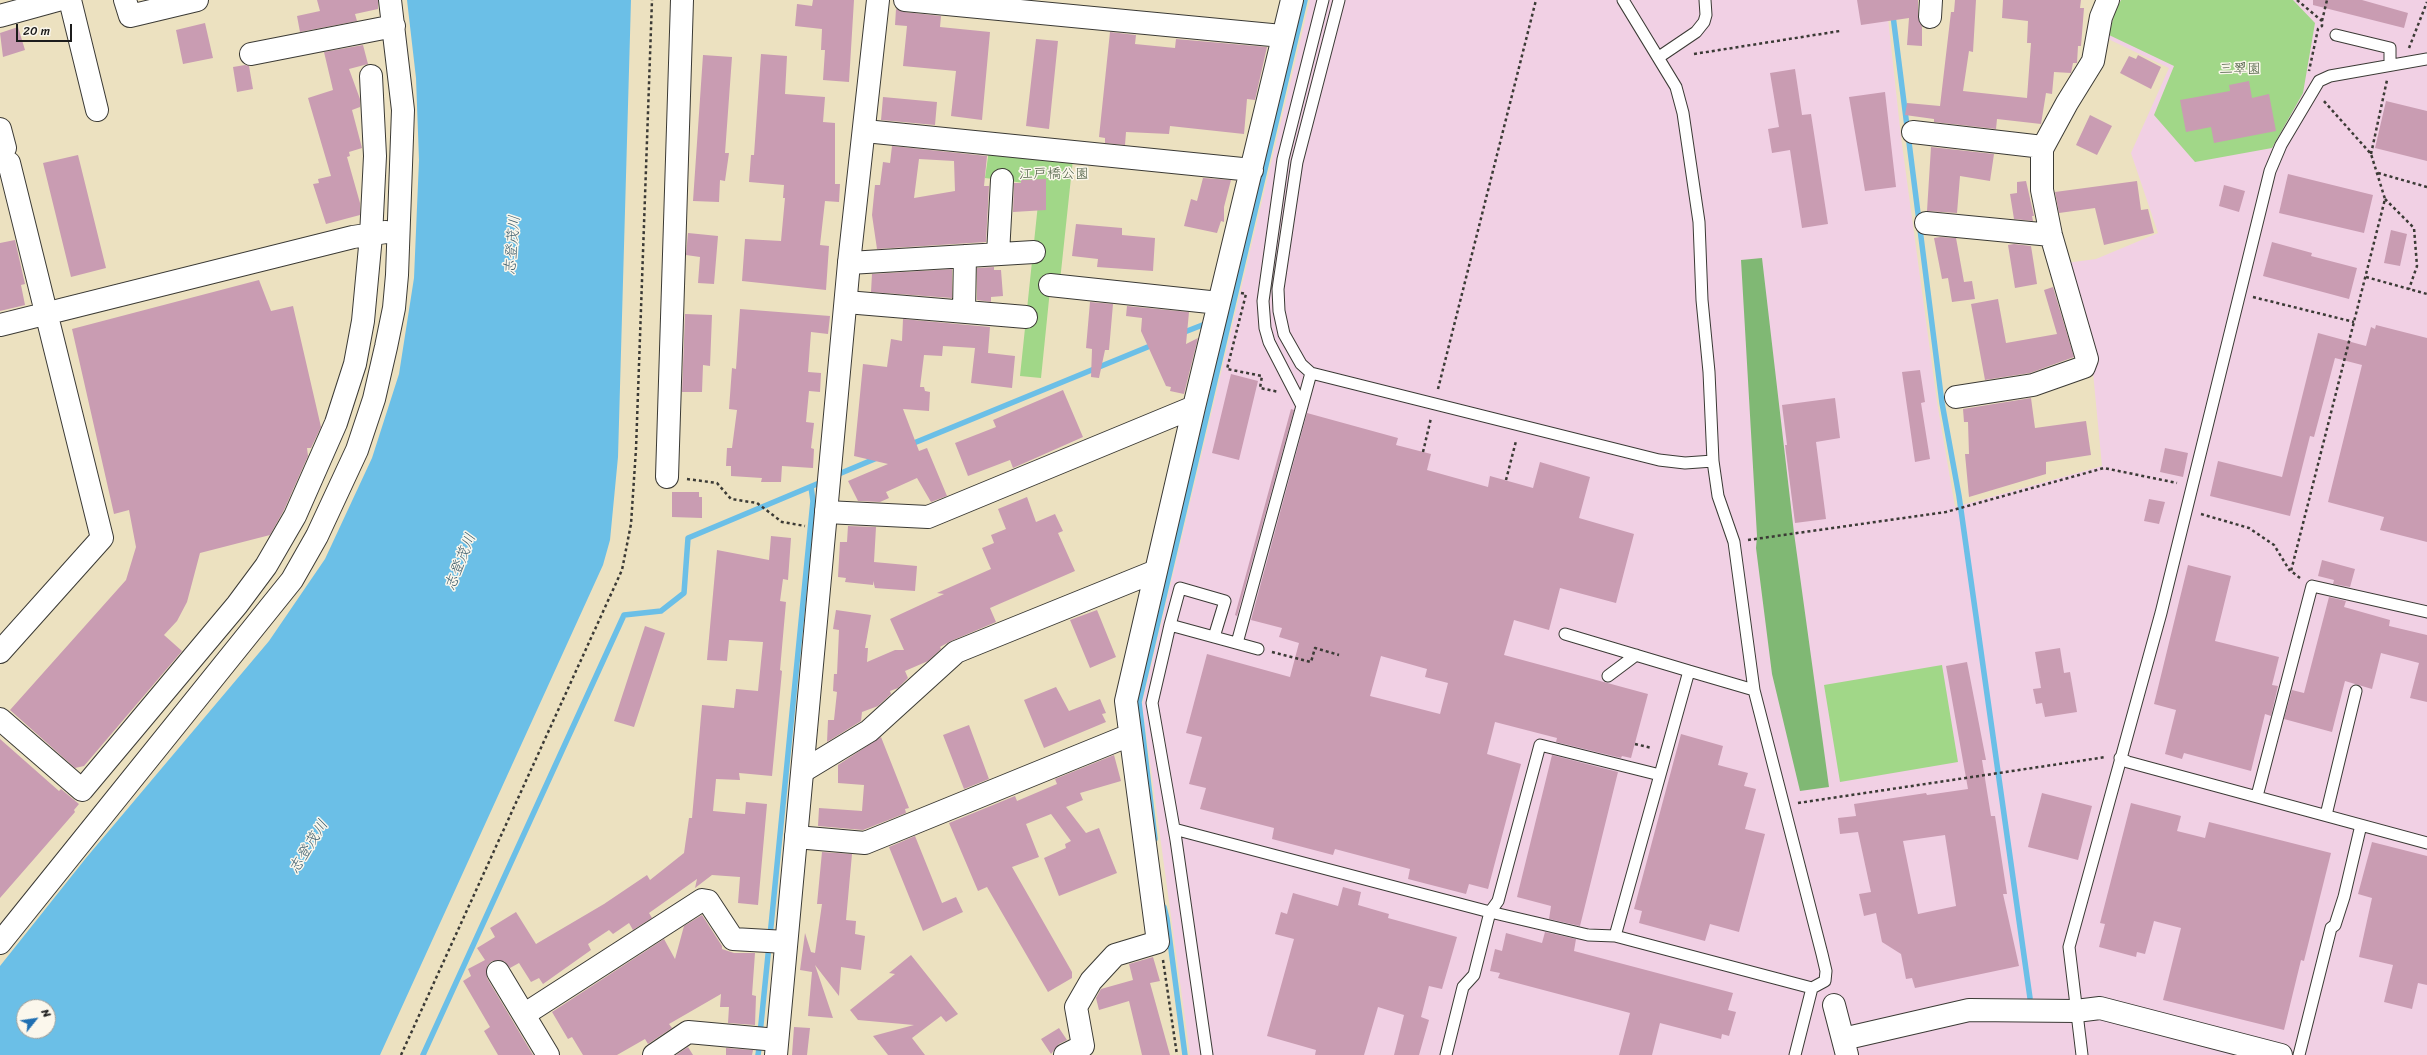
<!DOCTYPE html>
<meta charset="utf-8">
<style>
body{margin:0}
#map{position:relative;width:2427px;height:1055px;overflow:hidden;background:#ece1c0;font-family:Sriracha,sans-serif}
canvas{display:block}
.north{position:absolute;left:16px;top:999px;width:40px;height:40px;box-sizing:border-box;background:#fbf7ec;border:1px solid #a29f99;border-radius:50%;rotate:60deg;font-size:11px;font-weight:700;line-height:16px;text-align:center;color:#1c1c1c}
.north::after{content:'';display:block;margin:auto;width:14px;height:18px;background:#1f6fb2;clip-path:polygon(50% 0,100% 100%,50% 72%,0 100%)}
.scale{position:absolute;left:16px;top:24px;width:56px;height:18px;box-sizing:border-box;border:2px solid #1c1c1c;border-top:0;padding-left:5px;font-size:12px;line-height:14px;white-space:nowrap;color:#1c1c1c;-webkit-text-stroke:3px #fbf7ec;paint-order:stroke}
</style>
<div id="map">
<canvas width="2427" height="1055"></canvas>
<div class="north">N</div>
<div class="scale">20 m</div>
</div>
<script>
const g = document.querySelector('canvas').getContext('2d');
g.lineJoin = 'round';
function paint(path, color) { g.fillStyle = color; g.fill(path, 'evenodd'); }
const shape = rows => new Path2D(rows.map(r => 'M' + r).join(''));
function trace(path, color, width, dash) { g.strokeStyle = color; g.lineWidth = width; g.lineCap = dash ? 'butt' : 'round'; g.setLineDash(dash || []); g.stroke(path); }
function write(font, color, halo, rows, align = 'center') {
  g.font = font + ' Sriracha,"Klee One",sans-serif'; g.lineWidth = 3; g.setLineDash([]); g.textBaseline = 'middle'; g.strokeStyle = halo; g.fillStyle = color; for (const [text, x, y, turn = 0] of rows) {
    g.save(); g.translate(x, y); g.rotate((+turn || 0) * Math.PI / 180); g.textAlign = isNaN(turn) ? turn : align; if (halo) g.strokeText(text, 0, 0); g.fillText(text, 0, 0); g.restore();
  }
}
const built = shape([
 [1310,0,1886,0,1901,137,1937,402,1955,507,2102,466,2092,362,2066,263,2096,259,2158,233,2131,153,2169,68,2102,36,2113,0,2427,0,2427,1055,1190,1055,1142,704]
]);
const green = shape([
 [2121,0,2293,0,2315,23,2303,93,2272,148,2195,162,2154,115,2174,66,2109,35,2115,11],
 [989,150,1073,159,1060,281,1051,280,1041,378,1020,376,1040,185,985,178],
 [1942,665,1958,762,1840,782,1824,685]
]);
const forest = shape([
 [1762,258,1794,533,1829,787,1800,791,1772,674,1756,548,1757,536,1741,260]
]);
const water = shape([
 [407,0,631,0,618,457,610,540,603,565,380,1055,0,1055,0,966,86,858,269,641,325,559,372,458,399,374,414,278,419,160,416,78],
 [24,1007,48,1007,48,1031,24,1031]
]);
const stream = shape([
 [1891,0,1942,403,1959,496,2030,998],
 [1182,333,1205,324],
 [909,445,1155,344],
 [834,476,877,458],
 [1155,839,1139,702,1305,0],
 [1164,907,1167,919,1185,1055],
 [770,936,813,501,811,487],
 [760,1034,769,945],
 [423,1055,624,615,661,611,684,593,688,538,824,481],
 [758,1055,760,1042]
]);
const building = shape([
 [317,0,378,0,378,9,355,14,357,21,300,32,297,16,320,11],
 [813,0,854,0,849,82,823,80,825,50,821,50,822,29,795,26,797,4,812,6],
 [1857,0,1918,0,1918,17,1922,27,1922,46,1907,45,1909,18,1861,25],
 [1955,0,1976,0,1973,52,1969,51,1963,91,2027,98,2031,43,2027,43,2028,21,2002,18,2003,0,2081,0,2080,8,2084,8,2081,46,2078,46,2077,63,2073,63,2071,73,2054,72,2052,94,2046,93,2041,124,1997,119,1996,129,1934,122,1934,119,1905,115,1907,103,1940,106,1951,12,1954,12],
 [2313,0,2362,0,2408,13,2404,28,2313,5],
 [896,9,904,12,941,16,940,27,990,32,982,120,951,116,956,71,903,66,907,26,895,25],
 [205,23,213,58,183,64,176,30],
 [18,27,25,50,3,57,0,33],
 [1110,32,1136,35,1135,44,1175,48,1176,39,1267,47,1255,100,1247,99,1244,134,1170,126,1169,134,1126,132,1125,145,1105,143,1105,138,1099,137],
 [1036,39,1058,41,1049,129,1026,126],
 [363,45,368,64,349,69,360,99,360,107,352,110,362,148,349,152,350,156,347,157,360,203,360,215,326,224,313,184,319,183,318,179,331,176,308,98,333,90,324,52],
 [761,54,787,56,785,94,825,97,823,122,835,123,835,184,840,184,839,202,825,201,820,245,829,246,826,290,742,281,745,239,781,241,785,198,783,198,784,185,749,182,751,155,754,155],
 [703,55,732,57,725,153,729,153,725,181,720,180,719,202,693,201],
 [2138,55,2161,67,2151,89,2120,73,2129,56,2136,59],
 [245,65,249,66,253,89,237,92,233,67],
 [1795,69,1802,115,1811,114,1828,224,1802,228,1790,150,1772,153,1768,129,1779,127,1770,73],
 [2249,81,2252,98,2269,94,2276,131,2214,143,2211,127,2186,132,2180,100,2230,91,2229,85],
 [1885,92,1896,187,1865,191,1849,97],
 [883,97,937,102,935,125,881,120],
 [2386,101,2427,111,2427,161,2375,148],
 [2090,115,2112,126,2097,155,2076,145],
 [892,146,987,156,984,186,989,186,986,242,877,249,872,215,875,185,880,185,883,162,890,163],
 [919,159,954,161,955,191,914,198],
 [1931,147,1994,154,1990,181,1960,176,1957,213,1927,211],
 [78,155,106,268,71,277,43,163],
 [2288,174,2373,195,2364,233,2279,213],
 [1203,178,1231,180,1224,207,1224,222,1221,221,1217,233,1184,226,1191,199,1197,201],
 [1046,179,1046,210,1013,212,1014,183,1021,183,1021,180],
 [2026,181,2034,216,2032,216,2033,221,2014,219,2010,194,2017,193,2017,182],
 [2137,181,2141,210,2148,209,2154,233,2104,245,2095,208,2059,213,2055,192],
 [2224,185,2245,191,2239,212,2219,206],
 [1076,224,1122,228,1122,235,1155,238,1153,271,1097,267,1098,259,1072,256],
 [2391,230,2407,234,2400,266,2384,263],
 [688,233,718,236,714,284,698,283,700,257,686,255],
 [1940,237,1956,238,1964,282,1972,281,1975,299,1952,302,1948,278,1942,279,1934,238],
 [15,240,25,284,21,285,25,305,0,311,0,243],
 [2272,242,2312,253,2311,256,2357,268,2349,299,2263,276],
 [2014,244,2031,246,2037,284,2015,288,2008,245],
 [994,267,994,270,1001,270,1003,296,991,297,991,302,977,300,977,268],
 [952,269,952,298,871,292,872,274],
 [259,280,271,311,293,306,321,427,311,448,307,448,308,456,284,510,270,535,200,553,187,602,177,621,164,635,182,651,84,766,75,768,10,710,126,580,136,547,129,510,114,514,72,329],
 [2053,287,2074,357,2030,373,1985,380,1971,304,1998,299,2006,343,2057,334,2044,290],
 [1090,302,1113,304,1109,350,1105,350,1099,378,1091,377,1092,349,1086,348],
 [1127,306,1189,312,1186,344,1198,338,1184,394,1170,391,1171,387,1166,386,1141,331,1142,318,1126,316],
 [740,309,830,316,828,334,811,332,808,372,821,373,820,392,809,391,806,422,814,423,811,448,814,449,813,468,782,466,781,482,761,482,762,478,731,476,731,466,726,466,727,448,732,448,737,410,729,409,732,368,736,369],
 [685,314,712,315,710,366,703,365,702,392,682,392],
 [903,319,990,327,988,353,1015,356,1012,388,971,383,975,348,943,346,942,356,924,355,920,387,924,387,925,391,930,392,929,411,903,409,919,451,927,448,947,496,931,502,917,478,886,492,889,498,880,502,858,501,848,481,888,464,854,456,863,364,887,367,891,339,902,341],
 [2376,325,2427,338,2427,542,2380,530,2384,517,2328,502,2362,365,2335,358,2314,437,2310,436,2290,516,2210,496,2218,461,2282,477,2318,333,2366,346,2371,327,2375,329],
 [1920,370,1925,402,1921,403,1930,459,1915,462,1902,372],
 [1231,374,1258,381,1239,460,1212,453],
 [1063,390,1083,437,1013,468,1010,460,968,476,955,443,996,427,993,420],
 [1835,398,1840,438,1816,442,1826,519,1795,523,1785,445,1787,445,1782,405],
 [2031,398,2035,428,2086,421,2091,455,2046,462,2046,474,1969,497,1965,454,1969,454,1968,422,1964,422,1963,409],
 [1291,409,1294,410,1237,616,1235,615],
 [1307,413,1398,438,1396,445,1431,454,1427,470,1488,487,1490,476,1533,488,1540,462,1590,477,1579,518,1634,534,1616,603,1560,588,1549,630,1514,620,1504,655,1648,694,1631,758,1622,756,1621,758,1556,742,1557,738,1495,722,1487,754,1521,764,1488,889,1469,884,1466,894,1408,879,1410,869,1335,849,1333,855,1272,839,1274,828,1200,809,1206,788,1189,784,1202,737,1186,733,1207,654,1290,677,1299,643,1279,637,1282,628,1251,620],
 [1381,656,1427,669,1425,677,1448,683,1440,714,1370,696],
 [2165,448,2188,453,2183,477,2160,472],
 [672,492,699,492,699,497,702,497,702,518,672,517],
 [1027,497,1036,522,1055,514,1063,531,1058,533,1075,571,990,608,996,622,951,641,940,647,941,649,928,661,905,671,908,678,898,688,890,691,891,694,878,706,862,712,861,721,827,742,828,720,834,720,837,692,833,691,834,674,837,674,839,630,833,629,836,610,871,615,865,648,868,648,867,662,895,650,904,650,890,619,944,594,937,593,991,569,982,548,994,543,991,535,1006,529,998,509],
 [2149,499,2165,502,2159,524,2144,521],
 [848,526,876,527,874,562,917,566,915,591,875,588,873,581,873,585,845,582,846,578,838,577,840,542,847,542],
 [771,536,791,538,788,580,783,579,780,601,786,602,780,670,782,671,772,776,739,773,740,780,716,779,713,811,745,814,746,802,767,804,758,905,738,903,740,877,712,875,695,888,697,879,649,913,652,918,633,930,629,923,613,934,609,930,588,944,591,950,543,984,539,978,531,982,519,963,510,968,504,961,492,961,487,966,487,978,533,1055,498,1055,484,1031,490,1027,463,981,471,976,468,969,485,960,477,948,495,937,490,928,516,912,536,944,604,904,647,875,650,880,684,853,689,818,692,818,702,705,734,708,736,689,758,691,763,642,729,640,727,661,707,660,717,550,769,560],
 [2322,560,2355,569,2350,587,2333,584,2334,580,2318,576],
 [2188,565,2231,576,2215,641,2279,657,2272,685,2278,686,2271,716,2265,714,2251,771,2184,753,2182,759,2165,754,2176,710,2154,704],
 [2329,597,2346,601,2344,607,2390,620,2389,626,2427,635,2427,702,2410,698,2419,663,2381,653,2372,689,2345,681,2332,732,2284,719,2292,690,2304,693],
 [1097,610,1116,657,1090,668,1070,620],
 [645,626,665,633,634,727,614,721],
 [2060,648,2064,673,2070,672,2077,712,2045,717,2042,703,2036,704,2033,689,2041,688,2035,652],
 [1967,662,1986,760,1982,760,1991,816,1995,816,2007,894,2003,894,2019,966,1915,988,1912,978,1906,979,1901,954,1882,942,1876,913,1864,916,1859,894,1871,892,1858,832,1840,834,1838,818,1856,816,1854,804,1926,793,1927,795,1968,789,1946,666],
 [1945,835,1956,906,1918,914,1903,841],
 [1056,687,1069,711,1100,699,1106,713,1102,714,1106,722,1044,748,1024,700],
 [969,725,989,779,964,789,943,735],
 [1681,734,1723,746,1718,765,1748,773,1744,786,1756,789,1745,829,1765,834,1739,932,1710,924,1705,941,1639,923,1642,911,1634,909],
 [881,737,909,808,905,809,906,813,863,830,818,826,819,808,862,811,864,785,838,783,838,765],
 [0,739,59,791,61,789,79,804,74,810,75,812,0,898],
 [1114,755,1121,781,1080,793,1083,800,1066,807,1086,833,1099,828,1117,873,1059,896,1044,858,1066,848,1065,844,1071,841,1051,814,1026,824,1039,857,1012,867,1072,972,1072,978,1048,992,987,887,978,891,949,823,1015,796,1017,801,1057,784,1055,779],
 [1552,755,1618,772,1580,926,1549,919,1551,906,1517,897],
 [2042,793,2092,806,2078,860,2028,847],
 [2131,803,2181,816,2177,831,2205,838,2209,822,2331,853,2304,961,2301,960,2284,1030,2163,1000,2181,928,2154,921,2145,954,2137,952,2136,957,2099,947,2105,924,2100,923],
 [915,836,942,903,956,897,963,912,923,931,889,847],
 [2372,842,2427,856,2427,985,2418,983,2412,1009,2384,1002,2393,965,2359,957,2372,898,2358,894],
 [822,852,852,854,846,920,856,921,855,934,865,936,861,970,841,967,839,996,815,965,833,1018,808,1016,812,972,800,970,805,933,811,952,815,953,822,904,817,904],
 [1343,887,1361,892,1358,905,1389,914,1388,918,1457,937,1442,989,1429,986,1421,1017,1429,1020,1419,1055,1394,1055,1404,1015,1378,1007,1364,1055,1315,1055,1316,1050,1267,1036,1294,939,1275,934,1281,912,1287,914,1293,893,1338,906],
 [702,915,722,946,722,949,734,953,755,953,752,995,756,996,755,1025,728,1023,729,1007,720,1007,721,994,669,1024,672,1028,648,1044,645,1039,617,1055,583,1055,572,1037,568,1039,552,1012,664,939,675,959,684,926],
 [1545,932,1576,939,1574,951,1733,993,1728,1010,1736,1012,1729,1036,1722,1034,1721,1039,1660,1023,1652,1055,1619,1055,1630,1013,1498,978,1500,973,1490,971,1495,949,1502,951,1506,933,1542,943],
 [911,955,958,1014,946,1022,941,1016,912,1038,925,1055,888,1055,873,1036,914,1025,858,1020,850,1010,895,974,889,973],
 [1153,957,1160,981,1150,983,1170,1055,1142,1055,1129,1001,1099,1010,1096,998,1101,989,1133,980,1129,964],
 [794,1027,810,1028,807,1055,792,1055],
 [1059,1028,1067,1040,1059,1044,1051,1054,1041,1039],
 [688,1047,693,1055,676,1055],
 [726,1048,753,1050,752,1055,726,1055]
]);
const path = shape([
 [2297,0,2322,21,2322,26,2318,29,2309,71],
 [2322,21,2327,0],
 [2409,48,2427,2],
 [1694,54,1840,31],
 [2371,154,2387,80],
 [2378,173,2427,187],
 [2385,199,2414,228,2417,266,2409,289],
 [2366,277,2427,294],
 [1241,293,1246,294,1227,369,1262,376,1260,388,1279,392],
 [2253,297,2354,322],
 [1438,389,1536,0],
 [1423,452,1431,418],
 [687,479,717,483,731,499,757,503,782,522,805,526],
 [1506,480,1516,441],
 [2201,514,2249,528,2274,545,2290,571],
 [1748,540,1946,512,2104,468,2177,483],
 [2300,578,2291,571,2385,199,2371,154,2323,100],
 [1272,652,1311,662,1315,648,1339,655],
 [1635,744,1652,748],
 [1798,803,2106,757],
 [1163,960,1177,1055],
 [401,1055,622,570,631,524,636,449,652,0]
]);
const service = shape([
 [1339,0,1297,162,1278,289,1279,311,1284,334,1301,364,1311,373,1659,460,1685,463,1713,461],
 [2336,35,2390,48,2390,65],
 [1659,57,1696,32,1704,22,1706,15,1705,0],
 [1302,406,1269,342,1265,328,1263,301,1283,159,1323,0],
 [1170,625,1214,637,1225,601,1180,588,1170,625,1165,647,1152,703,1176,840,1207,1055],
 [1565,634,1689,671],
 [1214,637,1258,649],
 [1237,643,1311,373],
 [1608,676,1636,655],
 [2120,758,2128,762,2427,843],
 [2257,796,2312,586,2427,612],
 [2326,815,2356,691],
 [1174,829,1490,912,1588,935,1615,936,1812,988,1825,981,1826,971,1822,954,1754,690,1734,542,1718,496,1713,461,1709,372,1702,300,1699,222,1683,113,1676,87,1623,0],
 [1615,936,1689,671,1754,690],
 [1446,1055,1463,987,1474,975,1490,912,1498,901,1540,745,1660,775],
 [1795,1055,1812,988],
 [2082,1055,2069,947,2161,613,2270,171,2281,145,2319,81,2330,76,2427,59],
 [2299,1055,2331,928,2335,925,2344,897,2361,825]
]);
const minor = shape([
 [70,0,97,110],
 [125,0,130,16,197,0],
 [905,0,1282,36],
 [0,16,58,0],
 [1930,17,1931,0],
 [251,54,394,26],
 [0,129,5,148],
 [865,131,1252,170],
 [1913,132,2043,147],
 [1926,223,2051,235],
 [998,254,1002,180],
 [849,263,1034,252],
 [1050,285,1219,303],
 [846,302,1026,317],
 [964,311,965,256],
 [0,325,353,237,386,232],
 [1956,397,2033,385,2084,367,2087,359,2051,235,2042,190,2042,149,2067,103,2093,61,2101,17,2108,0],
 [667,477,682,0],
 [826,512,928,517,1194,407],
 [0,652,102,538,9,163],
 [0,719,82,790,237,605,266,566,295,516,336,423,355,364,363,321,371,236,375,156,371,76],
 [803,771,869,731,956,652,1156,571],
 [796,837,865,843,1130,735],
 [0,943,292,580,317,536,357,450,374,399,386,347,394,308,397,275,403,110,390,0],
 [498,972,548,1055],
 [2076,1011,2100,1008,2281,1055],
 [525,1014,702,900,708,901,733,939,786,942],
 [654,1055,688,1032,777,1040],
 [1065,1055,1083,1046,1076,1007,1091,981,1115,955,1158,942,1126,701,1194,407,1292,0]
]);
const tertiary = shape([
 [1834,1005,1847,1055],
 [1843,1039,1969,1010,2076,1011],
 [776,1055,849,263,878,0]
]);
const parkNames = [
 ["三翠園",2240,69],
 ["江戸橋公園",1054,174]
];
const waterNames = [
 ["志登茂川",513,245,-85],
 ["志登茂川",461,562,-68],
 ["志登茂川",309,847,-58]
];
paint(built, '#f1d0e4');
paint(green, '#a1d788');
paint(forest, '#80b874');
paint(water, '#6bbfe7');
trace(stream, '#6bbfe7', 5.5);
paint(building, '#c99cb2');
trace(service, '#3b3a35', 13);
trace(minor, '#3b3a35', 24);
trace(tertiary, '#3b3a35', 24);
trace(path, '#3b3a35', 2.5, [3, 3]);
trace(service, '#fff', 11);
trace(minor, '#fff', 22);
trace(tertiary, '#fff', 22);
write('14px', '#4b5d42', '#fbf7ec', parkNames);
write('italic 15px', '#3c5d6d', '#fbf7ec', waterNames);
</script>
